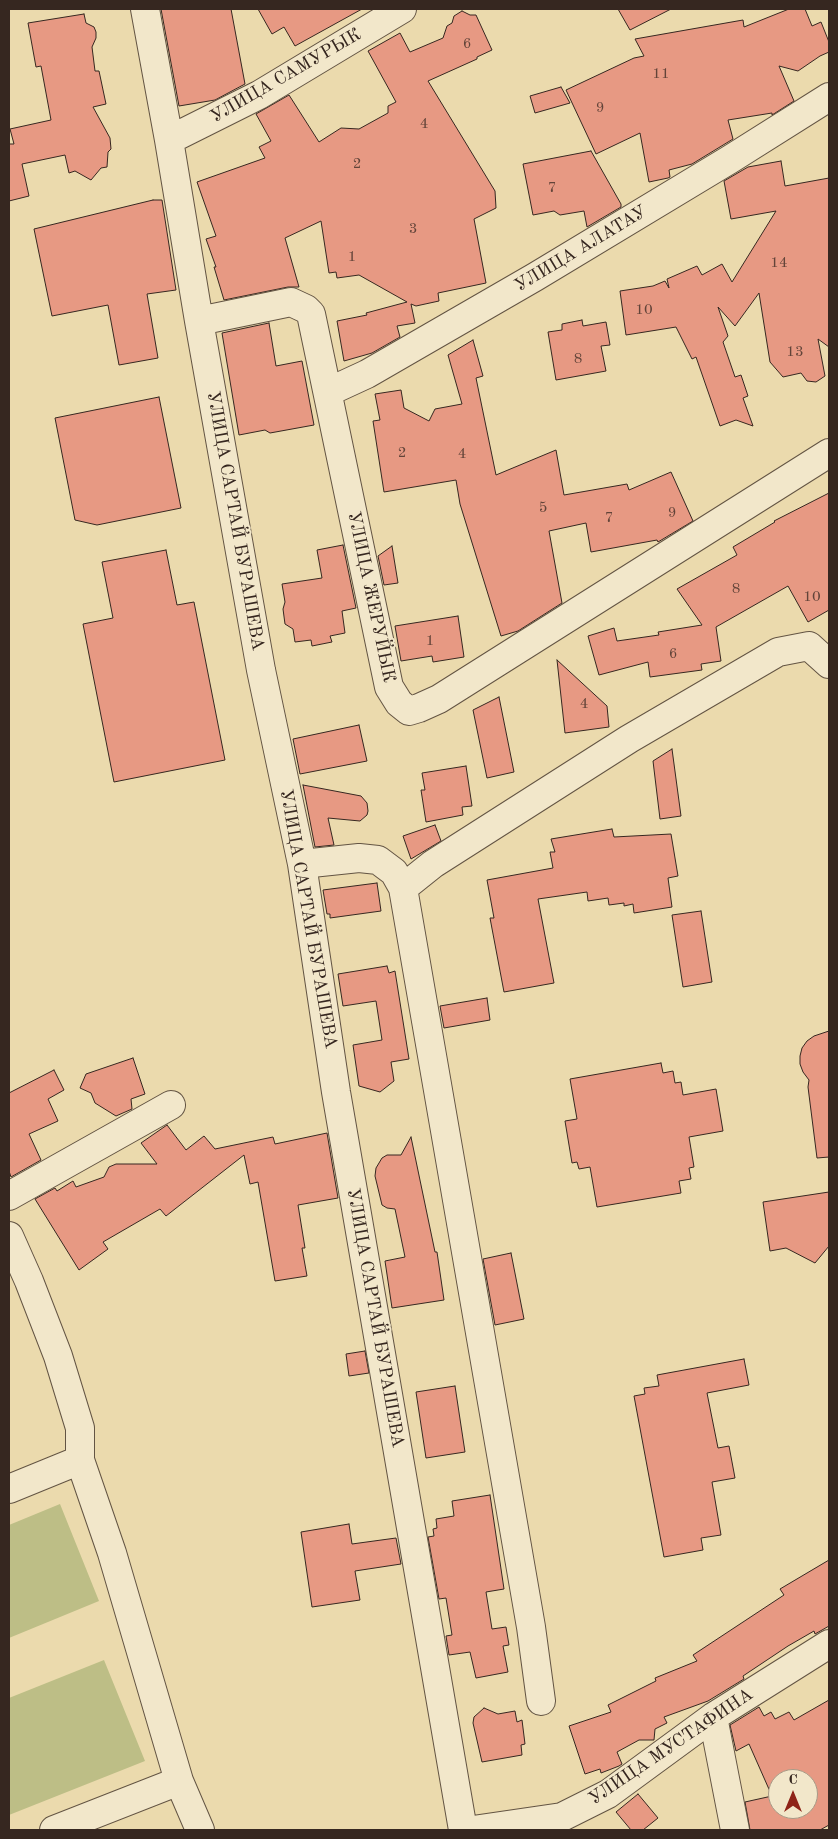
<!DOCTYPE html>
<meta charset="utf-8">
<style>
body{margin:0}
#map{position:relative;width:838px;height:1839px;overflow:hidden;background:#ebdaad;font-family:"Old Standard TT",serif}
canvas{display:block}
.frame{position:absolute;inset:0;border:10px solid #362720;pointer-events:none}
.north{position:absolute;left:768px;top:1769px;width:50px;height:50px;box-sizing:border-box;background:#f2e7ca;border:1px solid #a79a86;border-radius:50%;rotate:0deg;font-size:14px;font-weight:700;line-height:20px;text-align:center;color:#362720}
.north::after{content:'';display:block;margin:auto;width:18px;height:22px;background:#8f2418;clip-path:polygon(50% 0,100% 100%,50% 72%,0 100%)}
</style>
<div id="map">
<canvas width="838" height="1839"></canvas>
<div class="frame"></div>
<div class="north">С</div>
</div>
<script>
const g = document.querySelector('canvas').getContext('2d');
g.lineJoin = 'round';
function paint(path, color) { g.fillStyle = color; g.fill(path, 'evenodd'); }
const shape = rows => new Path2D(rows.map(r => 'M' + r).join(''));
function trace(path, color, width, dash) { g.strokeStyle = color; g.lineWidth = width; g.lineCap = dash ? 'butt' : 'round'; g.setLineDash(dash || []); g.stroke(path); }
function write(font, color, halo, rows, align = 'center') {
  g.font = font + ' "Old Standard TT",serif'; g.lineWidth = 4; g.setLineDash([]); g.textBaseline = 'middle'; g.strokeStyle = halo; g.fillStyle = color; for (const [text, x, y, turn = 0] of rows) {
    g.save(); g.translate(x, y); g.rotate((+turn || 0) * Math.PI / 180); g.textAlign = isNaN(turn) ? turn : align; if (halo) g.strokeText(text, 0, 0); g.fillText(text, 0, 0); g.restore();
  }
}
const green = shape([
 [60,1504,99,1601,9,1638,9,1525],
 [104,1660,145,1761,9,1815,9,1698]
]);
const building = shape([
 [161,9,231,9,245,84,215,100,179,106,161,9],
 [258,9,362,9,295,46,284,27,272,34,258,9],
 [618,9,671,9,630,30,618,9],
 [789,9,805,9,812,26,821,22,829,42,829,52,820,56,798,71,779,66,794,101,772,115,772,113,728,120,733,139,692,164,669,170,670,177,668,178,649,182,640,133,596,154,566,90,634,58,644,56,635,39,743,20,744,27,789,9],
 [462,11,470,15,476,15,492,50,477,57,477,59,428,81,495,191,496,208,474,219,486,283,438,293,439,301,416,306,411,304,415,323,397,326,400,337,372,353,344,361,337,321,367,315,366,313,407,302,359,275,337,278,336,272,329,273,321,221,285,238,299,287,288,287,224,300,214,267,216,267,206,239,216,236,197,182,265,158,259,147,271,141,256,114,289,95,319,142,341,128,359,129,388,113,388,106,396,102,368,51,400,33,410,52,443,38,447,26,452,23,454,16,462,11],
 [84,14,86,23,94,27,96,32,96,38,92,47,95,71,99,71,106,104,93,107,110,138,111,149,108,152,107,167,101,168,91,180,75,171,69,173,65,155,22,164,29,196,9,201,9,144,14,144,10,129,51,120,41,66,36,67,28,23,84,14],
 [561,87,570,103,535,113,530,96,561,87],
 [591,151,621,204,621,207,587,227,584,211,560,215,554,211,533,215,523,164,591,151],
 [781,161,785,186,829,178,829,347,818,339,825,376,816,382,807,381,801,373,783,377,770,362,759,293,735,326,718,307,728,336,723,342,735,377,741,375,748,396,743,398,753,426,736,420,720,426,696,357,692,359,676,327,626,335,620,291,653,286,665,281,669,288,667,279,697,266,702,275,722,264,732,282,776,211,731,219,724,181,748,167,781,161],
 [153,200,162,200,176,290,147,294,158,358,119,365,108,305,52,316,34,229,153,200],
 [582,320,583,326,606,322,610,345,601,346,606,371,556,380,548,332,562,330,562,324,582,320],
 [269,323,276,366,302,361,314,425,270,433,265,430,239,435,222,333,269,323],
 [473,340,483,376,476,378,496,475,556,450,564,495,627,484,629,490,671,472,693,521,658,542,657,540,591,552,586,523,549,531,562,603,518,631,501,636,460,504,456,480,384,492,373,421,380,420,375,394,401,390,404,408,429,421,435,409,462,404,448,355,473,340],
 [159,397,181,508,97,525,75,520,55,418,159,397],
 [829,493,829,610,808,622,788,586,716,627,721,661,701,664,702,670,650,677,648,662,599,675,588,636,614,628,617,641,659,635,658,632,702,625,677,589,737,555,733,547,775,522,774,521,829,493],
 [343,545,356,608,342,611,345,633,330,636,332,642,312,646,311,640,295,642,293,629,285,624,283,609,285,602,282,584,322,578,317,550,343,545],
 [392,546,398,583,384,585,378,556,392,546],
 [166,550,177,605,194,602,225,760,114,782,83,624,113,618,102,562,166,550],
 [458,616,464,657,433,662,432,656,401,661,395,626,458,616],
 [557,660,607,706,609,727,565,733,557,660],
 [499,697,514,772,487,778,473,710,499,697],
 [359,725,367,761,300,774,293,739,359,725],
 [672,749,681,816,660,819,653,761,672,749],
 [466,766,472,806,462,807,463,815,426,822,421,790,425,790,422,773,466,766],
 [303,785,361,796,367,803,368,811,367,815,360,821,328,818,334,845,315,847,303,785],
 [435,825,441,841,411,859,403,836,435,825],
 [612,829,614,837,671,834,678,876,668,878,672,907,634,913,633,904,624,906,624,903,609,905,608,898,588,901,587,892,538,899,554,983,504,992,490,918,494,918,487,880,553,868,550,852,555,852,551,839,612,829],
 [377,883,381,911,330,918,330,914,327,914,323,890,377,883],
 [701,911,712,982,683,987,672,915,701,911],
 [387,966,389,973,395,971,409,1059,391,1062,394,1081,380,1092,359,1086,353,1045,382,1040,376,1001,343,1006,338,974,387,966],
 [487,998,490,1020,444,1028,440,1006,487,998],
 [829,1031,829,1157,817,1158,808,1087,809,1080,803,1072,800,1064,800,1056,802,1048,807,1041,814,1036,829,1031],
 [133,1058,145,1094,131,1099,132,1109,116,1116,95,1103,91,1093,80,1088,86,1074,133,1058],
 [661,1063,663,1073,673,1071,675,1083,681,1082,683,1095,716,1089,723,1131,689,1137,694,1167,689,1168,691,1179,679,1181,681,1193,597,1207,590,1167,579,1169,577,1162,572,1163,565,1121,577,1119,570,1079,661,1063],
 [54,1070,64,1090,48,1099,58,1121,29,1134,41,1160,11,1177,9,1171,9,1093,54,1070],
 [167,1125,186,1150,204,1136,215,1149,273,1137,275,1144,327,1133,338,1198,298,1205,305,1248,302,1248,307,1276,275,1281,258,1182,250,1184,244,1155,166,1216,160,1209,103,1242,108,1249,79,1270,35,1199,55,1188,57,1191,73,1181,76,1187,104,1177,109,1167,116,1164,157,1164,141,1143,167,1125],
 [411,1137,435,1252,437,1252,444,1300,392,1308,385,1261,405,1257,395,1209,387,1208,382,1205,375,1176,376,1168,382,1158,387,1155,401,1155,411,1137],
 [829,1192,829,1246,815,1263,786,1248,770,1251,763,1202,829,1192],
 [511,1253,524,1319,495,1325,483,1259,511,1253],
 [365,1351,369,1373,349,1376,346,1354,365,1351],
 [744,1359,749,1385,707,1393,718,1448,729,1446,735,1478,712,1482,721,1535,701,1538,703,1550,664,1557,634,1396,645,1394,644,1388,659,1386,657,1375,744,1359],
 [455,1386,465,1452,426,1458,416,1392,455,1386],
 [490,1495,504,1589,486,1592,492,1629,506,1627,509,1645,503,1646,508,1672,476,1678,470,1652,449,1655,446,1636,452,1635,446,1598,439,1599,428,1537,434,1536,433,1529,437,1528,436,1519,454,1516,452,1501,490,1495],
 [349,1524,352,1544,396,1538,401,1564,355,1571,360,1600,312,1607,301,1532,349,1524],
 [829,1560,829,1626,815,1634,814,1631,788,1646,743,1676,744,1679,708,1701,664,1717,667,1723,655,1729,654,1740,639,1740,617,1752,622,1764,619,1766,601,1773,600,1769,585,1774,569,1726,611,1712,608,1705,656,1681,655,1678,697,1661,693,1655,784,1595,780,1589,829,1560],
 [829,1700,829,1825,820,1830,750,1830,745,1802,772,1796,749,1744,736,1751,730,1725,759,1707,764,1716,771,1712,775,1719,789,1712,794,1720,829,1700],
 [778,1779,808,1779,808,1809,778,1809,778,1779],
 [484,1708,498,1714,515,1711,517,1722,522,1720,525,1744,521,1745,522,1755,482,1762,473,1723,474,1717,484,1708],
 [638,1794,658,1818,643,1830,631,1830,616,1812,638,1794]
]);
const minor = shape([
 [145,9,169,140,199,321,261,670,302,864,336,1092,463,1830],
 [169,140,259,95,402,9],
 [199,321,291,302,306,309,311,314,389,687,399,703,409,711,419,708,439,699,829,453],
 [328,392,367,374,535,277,729,160,829,97],
 [302,864,359,858,378,860,394,872,403,888],
 [9,1196,171,1105],
 [9,1236,29,1281,58,1356,80,1428,80,1460,112,1553,179,1781,200,1830],
 [9,1489,80,1460],
 [541,1701,531,1627,403,888,433,864,629,739,778,652,809,646,829,664],
 [713,1717,735,1830],
 [54,1830,179,1781],
 [473,1830,562,1817,608,1794,713,1717,829,1644]
]);
const numberNames = [
 ["6",467,44],
 ["11",661,74],
 ["9",600,108],
 ["4",424,124],
 ["2",357,164],
 ["7",552,188],
 ["3",413,229],
 ["1",352,257],
 ["14",779,263],
 ["10",644,310],
 ["13",795,352],
 ["8",578,359],
 ["2",402,453],
 ["4",462,454],
 ["5",543,508],
 ["9",672,513],
 ["7",609,518],
 ["8",736,589],
 ["10",812,597],
 ["1",430,641],
 ["6",673,654],
 ["4",584,704]
];
const streetNames = [
 ["УЛИЦА САМУРЫК",286,76,-30],
 ["УЛИЦА АЛАТАУ",581,249,-31],
 ["УЛИЦА САРТАЙ БУРАШЕВА",235,521,80],
 ["УЛИЦА ЖЕРУЙЫК",371,597,78],
 ["УЛИЦА САРТАЙ БУРАШЕВА",308,919,80],
 ["УЛИЦА САРТАЙ БУРАШЕВА",375,1318,80],
 ["УЛИЦА МУСТАФИНА",671,1747,-34]
];
paint(green, '#bdbe86');
paint(building, '#e79983');
trace(building, '#362720', 1);
trace(minor, '#635443', 30);
trace(minor, '#f2e7ca', 28);
write('15px', '#624439', null, numberNames);
write('18px', '#362720', '#f2e7ca', streetNames);
</script>
